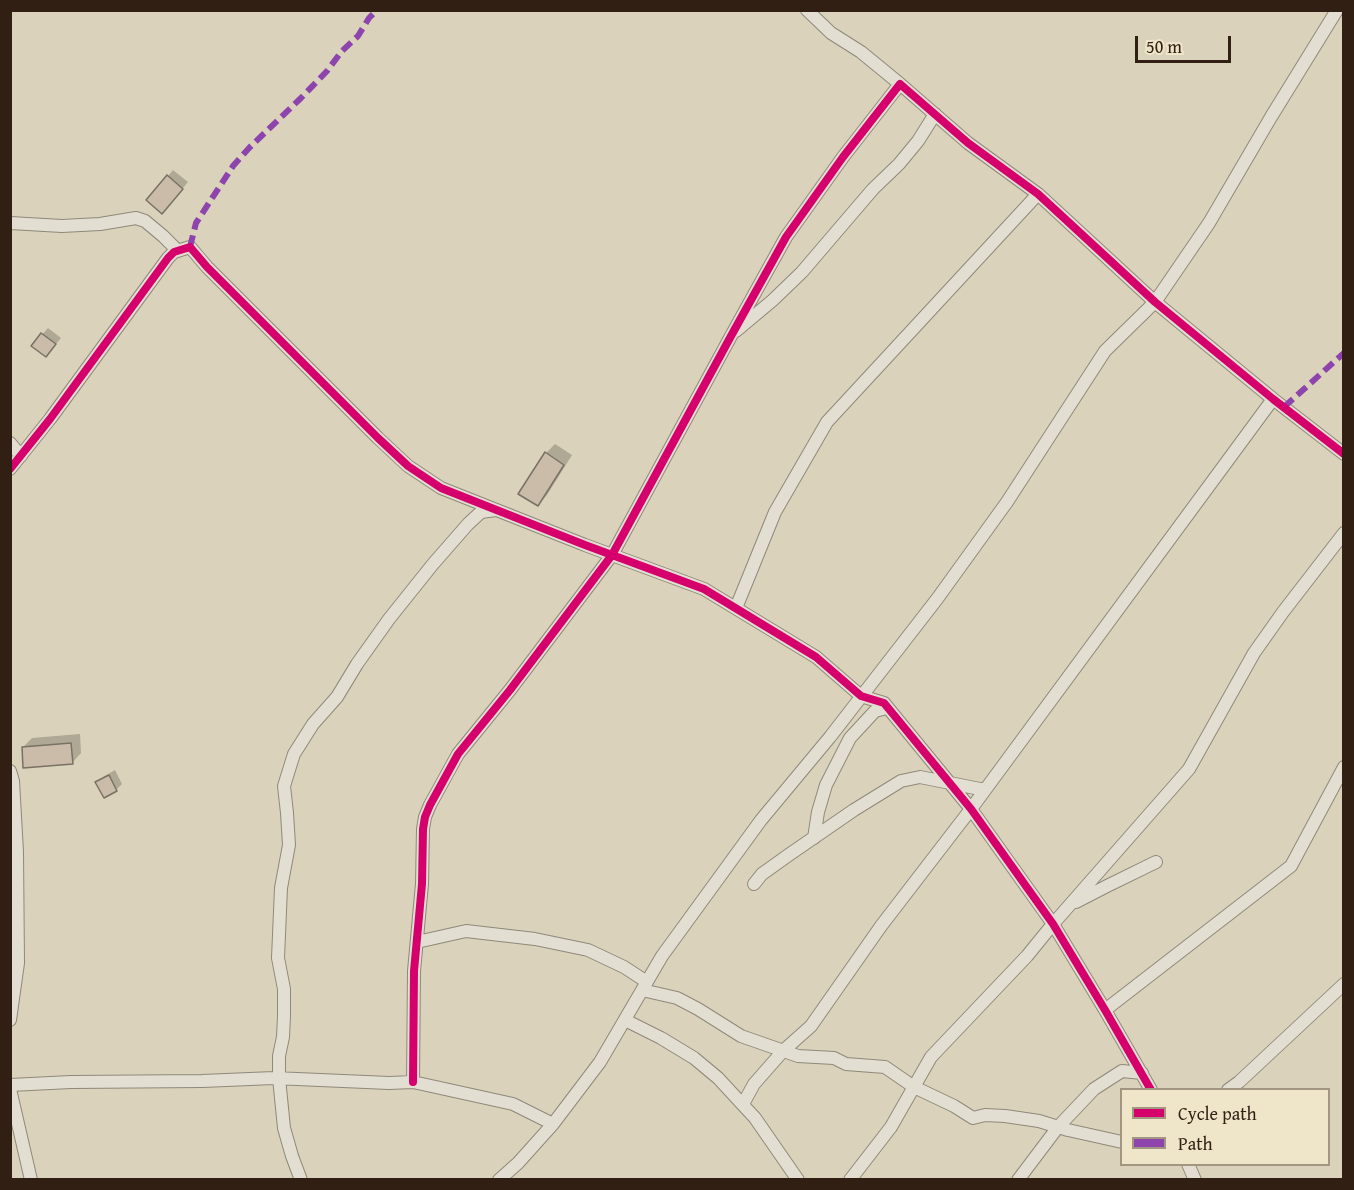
<!DOCTYPE html>
<style>
body{margin:0}
#map{position:relative;width:1354px;height:1190px;overflow:hidden;background:#dad2ba;font-family:"Gentium Book Plus",serif}
canvas{display:block}
.frame{position:absolute;inset:0;border:12px solid #311f13;pointer-events:none}
.legend{position:absolute;left:1120px;top:1088px;width:210px;height:78px;box-sizing:border-box;background:#efe6ca;border:2px solid #a39681;margin:0;padding:8px 10px;list-style:none;font-size:18px;color:#311f13}
.legend li{display:flex;align-items:center;gap:12px;height:30px}
.legend b{width:30px;border:2px solid #a39681}
.scale{position:absolute;left:1135px;top:36px;width:96px;height:27px;box-sizing:border-box;border:3px solid #311f13;border-top:0;padding-left:8px;font-size:18px;line-height:21px;white-space:nowrap;color:#311f13;-webkit-text-stroke:4px #efe6ca;paint-order:stroke}
</style>
<div id="map">
<canvas width="1354" height="1190"></canvas>
<div class="frame"></div>
<ul class="legend">
<li><b style="height:8px;background:#d6006c"></b>Cycle path</li>
<li><b style="height:8px;background:#8e44ad"></b>Path</li>
</ul>
<div class="scale">50 m</div>
</div>
<script>
const g = document.querySelector('canvas').getContext('2d');
g.lineJoin = 'round';
function paint(path, color) { g.fillStyle = color; g.fill(path, 'evenodd'); }
const shape = rows => new Path2D(rows.map(r => 'M' + r).join(''));
function trace(path, color, width, dash) { g.strokeStyle = color; g.lineWidth = width; g.lineCap = dash ? 'butt' : 'round'; g.setLineDash(dash || []); g.stroke(path); }
const shadow = shape([
 [173,170,188,182,168,206,168,176],
 [48,328,61,338,52,349,33,345],
 [555,444,572,455,547,495,538,504,546,453],
 [80,734,81,753,72,763,23,747,32,738],
 [115,770,122,784,116,790,104,796,97,783,103,777]
]);
const building = shape([
 [167,175,183,189,162,214,146,200,167,175],
 [41,333,56,344,46,357,31,346,41,333],
 [545,452,564,465,538,506,518,494,545,452],
 [71,743,73,764,23,768,22,747,71,743],
 [109,775,117,791,104,798,95,782,109,775]
]);
const street = shape([
 [807,10,831,33,861,52,900,84],
 [10,223,62,226,100,224,136,218,145,221,163,236,178,251],
 [736,331,773,300,802,272,873,189,899,164,918,141,935,114],
 [10,443,21,456],
 [10,469,50,419,168,258,174,252,190,247,207,267,378,438,408,466,441,488,585,545,704,589,816,657,861,696,884,703,971,809,1053,924,1105,1010,1151,1090],
 [736,608,775,512,827,422,1038,194],
 [10,771,13,781,17,852,18,963,10,1020],
 [814,838,818,812,826,785,850,738,875,711,887,708],
 [754,884,762,874,790,854,854,810,901,781,920,777,985,790],
 [1076,902,1107,886,1156,862],
 [417,942,466,931,535,939,588,950,624,967,647,982],
 [642,990,677,998,698,1009,741,1036,798,1056,834,1058,846,1064,885,1067,914,1087,954,1106,973,1118,985,1115,1005,1116,1039,1121,1068,1130,1122,1142],
 [1105,1010,1291,866,1344,767],
 [625,1020,661,1038,694,1058,718,1078,755,1118,798,1180],
 [413,1082,414,971,422,884,423,829,425,817,430,805,458,754,510,690,612,555,731,336,786,237,843,157,900,84,968,143,1038,194,1155,302,1273,399,1344,454],
 [10,1085,71,1082,202,1081,274,1078,389,1083,413,1082,513,1104,553,1124],
 [10,1089,31,1180],
 [1228,1090,1239,1082,1344,984],
 [743,1104,754,1084,783,1051,811,1026,881,926,971,809,1273,399],
 [1188,1164,1195,1180],
 [301,1180,292,1156,284,1128,279,1078,279,1056,283,1037,284,1016,284,989,278,958,281,888,289,845,287,813,284,786,294,754,313,724,337,697,357,664,389,619,433,564,468,524,481,512,496,510],
 [499,1180,518,1163,553,1124,600,1062,662,956,761,820,830,737,937,599,1007,502,1105,351,1155,302,1209,223,1271,117,1337,10],
 [850,1180,891,1127,931,1057,1027,956,1053,924,1189,769,1254,653,1283,612,1344,533],
 [1018,1180,1058,1127,1094,1089,1122,1071,1142,1073]
]);
const quiet = shape([
 [190,247,196,223,233,166,250,147,301,98,327,71,342,51,358,36,369,18,377,10],
 [1284,407,1344,353]
]);
const cycleway = shape([
 [10,469,50,419,168,258,174,252,190,247,207,267,378,438,408,466,441,488,585,545,704,589,816,657,861,696,884,703,971,809,1053,924,1105,1010,1151,1090],
 [413,1082,414,971,422,884,423,829,425,817,430,805,458,754,510,690,612,555,731,336,786,237,843,157,900,84,968,143,1038,194,1155,302,1273,399,1344,454]
]);
paint(shadow, '#0003');
paint(building, '#cbbcaa');
trace(building, '#787164', 1.5);
trace(street, '#8f897a', 14);
trace(street, '#e2ded2', 12);
trace(quiet, '#8e44ad', 6, [12, 6]);
trace(cycleway, '#d6006c', 8);
</script>
